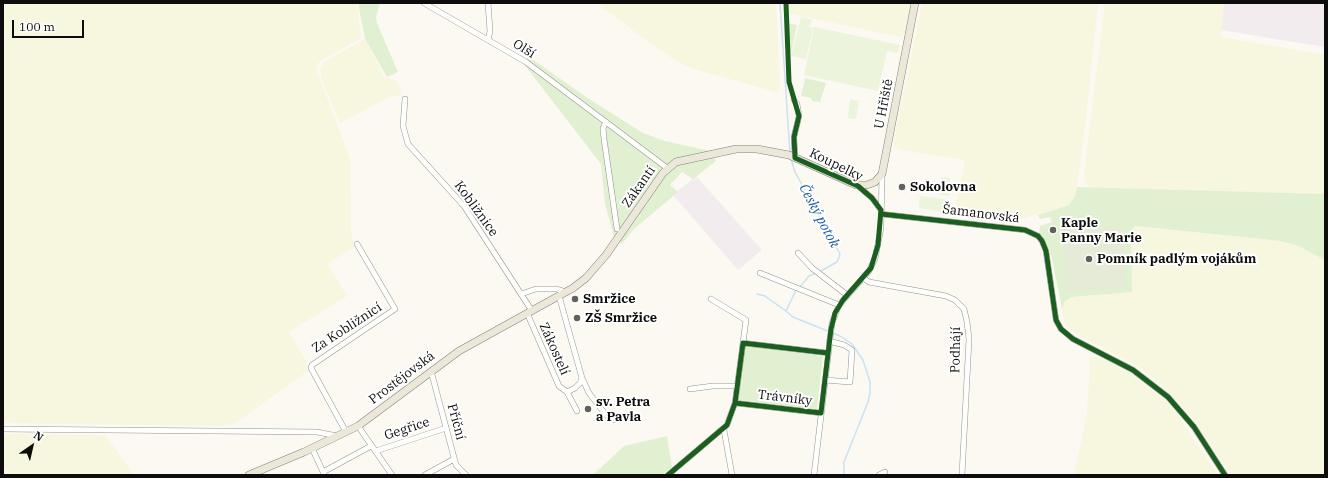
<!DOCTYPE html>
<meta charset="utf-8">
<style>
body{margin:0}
#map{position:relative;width:1328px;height:478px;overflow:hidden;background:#fbf9f2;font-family:"IBM Plex Serif",serif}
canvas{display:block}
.frame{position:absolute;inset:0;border:4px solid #0d0d0d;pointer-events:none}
.north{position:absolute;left:12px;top:426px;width:40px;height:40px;-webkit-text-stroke:3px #fff;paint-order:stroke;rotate:34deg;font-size:11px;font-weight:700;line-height:16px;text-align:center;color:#0d0d0d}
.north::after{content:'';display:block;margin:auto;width:14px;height:18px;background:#0d0d0d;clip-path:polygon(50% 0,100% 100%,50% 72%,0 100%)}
.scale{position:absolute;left:12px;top:20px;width:72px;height:18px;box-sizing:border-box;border:2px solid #0d0d0d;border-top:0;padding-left:5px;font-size:12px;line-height:14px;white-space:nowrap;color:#0d0d0d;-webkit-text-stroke:3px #fff;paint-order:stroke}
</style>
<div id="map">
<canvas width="1328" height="478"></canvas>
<div class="frame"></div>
<div class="north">N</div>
<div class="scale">100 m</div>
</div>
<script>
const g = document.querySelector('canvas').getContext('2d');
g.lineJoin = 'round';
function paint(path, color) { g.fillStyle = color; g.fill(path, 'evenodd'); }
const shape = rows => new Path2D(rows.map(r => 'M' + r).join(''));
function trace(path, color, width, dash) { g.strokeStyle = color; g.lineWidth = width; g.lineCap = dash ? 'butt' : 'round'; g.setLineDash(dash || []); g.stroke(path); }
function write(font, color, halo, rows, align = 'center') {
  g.font = font + ' "IBM Plex Serif",serif'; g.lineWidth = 4; g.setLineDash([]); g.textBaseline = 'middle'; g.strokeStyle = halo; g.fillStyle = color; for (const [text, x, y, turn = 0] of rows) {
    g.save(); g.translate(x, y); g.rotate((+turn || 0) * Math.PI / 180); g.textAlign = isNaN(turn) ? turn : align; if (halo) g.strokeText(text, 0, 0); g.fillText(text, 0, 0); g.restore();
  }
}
const industrial = shape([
 [1224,3,1325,3,1325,47,1221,30],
 [696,176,762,250,738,270,673,195]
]);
const farmland = shape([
 [3,3,357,3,361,38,319,62,316,69,350,158,351,229,354,247,327,264,347,296,289,332,305,359,308,371,234,424,219,426,3,423],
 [597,3,776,3,780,87,776,92,694,69,676,61,643,38],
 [787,3,911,3,906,29,904,35,901,37,791,14,787,13],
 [922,3,1098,3,1085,127,1077,184,1075,196,1069,205,1017,220,961,214,956,212,956,206,965,160,901,150,894,147,894,139],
 [1105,3,1224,3,1221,37,1325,55,1325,194,1094,188,1086,184,1084,176],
 [365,39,384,77,395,80,398,83,402,95,388,98,340,123,321,78,320,68,325,61],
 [1135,226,1281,241,1298,246,1325,260,1325,475,1231,475,1191,416,1167,390,1139,367,1082,337,1068,328,1064,321,1062,309,1065,301,1072,297,1132,292,1131,231],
 [1095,357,1102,359,1127,372,1147,386,1172,407,1218,475,1074,475,1087,413,1090,367,1089,358],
 [3,434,105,435,134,475,10,475,3,465]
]);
const green = shape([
 [358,3,380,3,376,17,377,23,398,72,387,77,365,39],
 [788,23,797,25,791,53,789,53],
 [528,56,586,97,643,133,665,141,710,151,716,161,693,179,682,172,670,185,678,192,633,230,622,244,614,237,605,203,601,164,523,63],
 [805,78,826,83,820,102,812,101,811,98,801,96],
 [1077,187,1325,194,1325,260,1298,246,1281,241,1135,226,1131,231,1132,292,1072,297,1065,301,1062,309,1052,259,1045,240,1039,234,1040,226,1052,222,1050,217,1040,219,1038,215,1069,205,1075,196],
 [745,346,823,356,817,409,738,400],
 [667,436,672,467,662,475,593,475,624,446]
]);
const cemetery = shape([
 [1123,227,1126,288,1065,291,1062,230]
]);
const pitch = shape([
 [801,17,812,20,810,26,803,25,813,28,806,59,791,56],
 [814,27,900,45,898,53,887,51,878,91,804,75],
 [850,99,859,101,856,119,848,118],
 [941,177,950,178,949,196,940,195],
 [920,196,946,199,945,212,919,208]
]);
const stream = shape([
 [780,3,790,153],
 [791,159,795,172,840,254,837,262,819,272],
 [799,288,809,276,816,273],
 [796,290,786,311,793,317,840,336,852,344,863,360,870,382,870,393,868,402,844,462,844,475],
 [757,294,765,296,786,311]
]);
const minor = shape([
 [424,3,526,62,667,168],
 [488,3,490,31,488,40],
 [405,99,403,126,408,144,464,206,532,311],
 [794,100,797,104,799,116,794,137,795,158],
 [606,122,603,128,604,139,617,229],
 [858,186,872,198,881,210],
 [881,214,1025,230,1038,236,1042,241,1046,251,1056,320,1061,329,1073,339,1133,370,1168,397,1194,427,1225,475],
 [798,253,812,268,847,295],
 [760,273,839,305],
 [863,278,869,282,946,296,955,300,964,309,967,322,969,339,962,475],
 [521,294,536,289,557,289,566,292],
 [711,299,746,320,743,343],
 [527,313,559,386,567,392,575,388,580,383,582,378,559,296],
 [431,371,456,465,466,475],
 [582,378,589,393,606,415,611,420,616,420],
 [825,380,850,382,852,350,844,345,829,341],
 [690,389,713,386,737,386],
 [567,392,577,411],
 [735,403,821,413],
 [358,426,392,475],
 [3,429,317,432,337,436],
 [724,430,732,475],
 [346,432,311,368,312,365,395,309,357,244],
 [312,448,324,474],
 [376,451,446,428],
 [323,472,371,446],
 [425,475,454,459],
 [668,475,727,425,735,403,743,343,828,353],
 [814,475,832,323,839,305,869,271,875,259,881,228,882,174],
 [879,475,885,472]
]);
const major = shape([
 [249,475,304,452,358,426,459,351,573,288,586,278,606,255,663,173,676,162,736,149,757,149,789,155,856,185,867,185,875,182,882,174,915,3]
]);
const cycleway = shape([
 [881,214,1025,230,1038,236,1042,241,1046,251,1056,320,1061,329,1073,339,1133,370,1168,397,1194,427,1225,475],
 [735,403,821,413,831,329,835,313,843,300,871,268,878,245,881,210,872,198,858,186,795,158,794,137,799,116,789,82,786,3],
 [668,475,727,425,735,403,743,343,828,353]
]);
const markers = [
 [902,187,4,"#60605d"],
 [1053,230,4,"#60605d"],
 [1089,259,4,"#60605d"],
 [575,299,4,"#60605d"],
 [577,318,4,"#60605d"],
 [588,409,4,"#60605d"]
];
const streetNames = [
 ["Olší",524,49,32],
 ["U Hřiště",884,104,-79],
 ["Koupelky",836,165,26],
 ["Zákantí",639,187,-55],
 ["Kobližnice",476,209,54],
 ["Šamanovská",981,214,7],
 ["Za Kobližnicí",347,328,-33],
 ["Zákostelí",554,349,66],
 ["Podhájí",956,350,-89],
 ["Prostějovská",402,378,-37],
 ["Trávníky",785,398,7],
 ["Příční",456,422,75],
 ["Gegřice",407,429,-18]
];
const poiNames = [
 ["Sokolovna",910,187],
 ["Kaple",1061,223],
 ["Panny Marie",1061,238],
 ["Pomník padlým vojákům",1097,259],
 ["Smržice",583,299],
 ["ZŠ Smržice",585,318],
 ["sv. Petra",596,402],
 ["a Pavla",596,417]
];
const waterNames = [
 ["Český potok",819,216,62]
];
paint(industrial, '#f2ecef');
paint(farmland, '#f7f6df');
paint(green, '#e2f0d2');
paint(cemetery, '#e5ebd6');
paint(pitch, '#ecf4dc');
trace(stream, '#c9e2f4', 1.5);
trace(minor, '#949390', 6);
trace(major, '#81817d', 8);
trace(minor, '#fefefd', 5);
trace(major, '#ebe8d9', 7);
trace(cycleway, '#1b5e20', 5);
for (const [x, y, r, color] of markers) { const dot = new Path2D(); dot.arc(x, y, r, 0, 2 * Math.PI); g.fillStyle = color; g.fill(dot); trace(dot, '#fff', 1.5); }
write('13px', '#0d0d0d', '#fff', streetNames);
write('bold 13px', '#0d0d0d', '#fff', poiNames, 'left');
write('italic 14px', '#195a9c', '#fff', waterNames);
</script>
